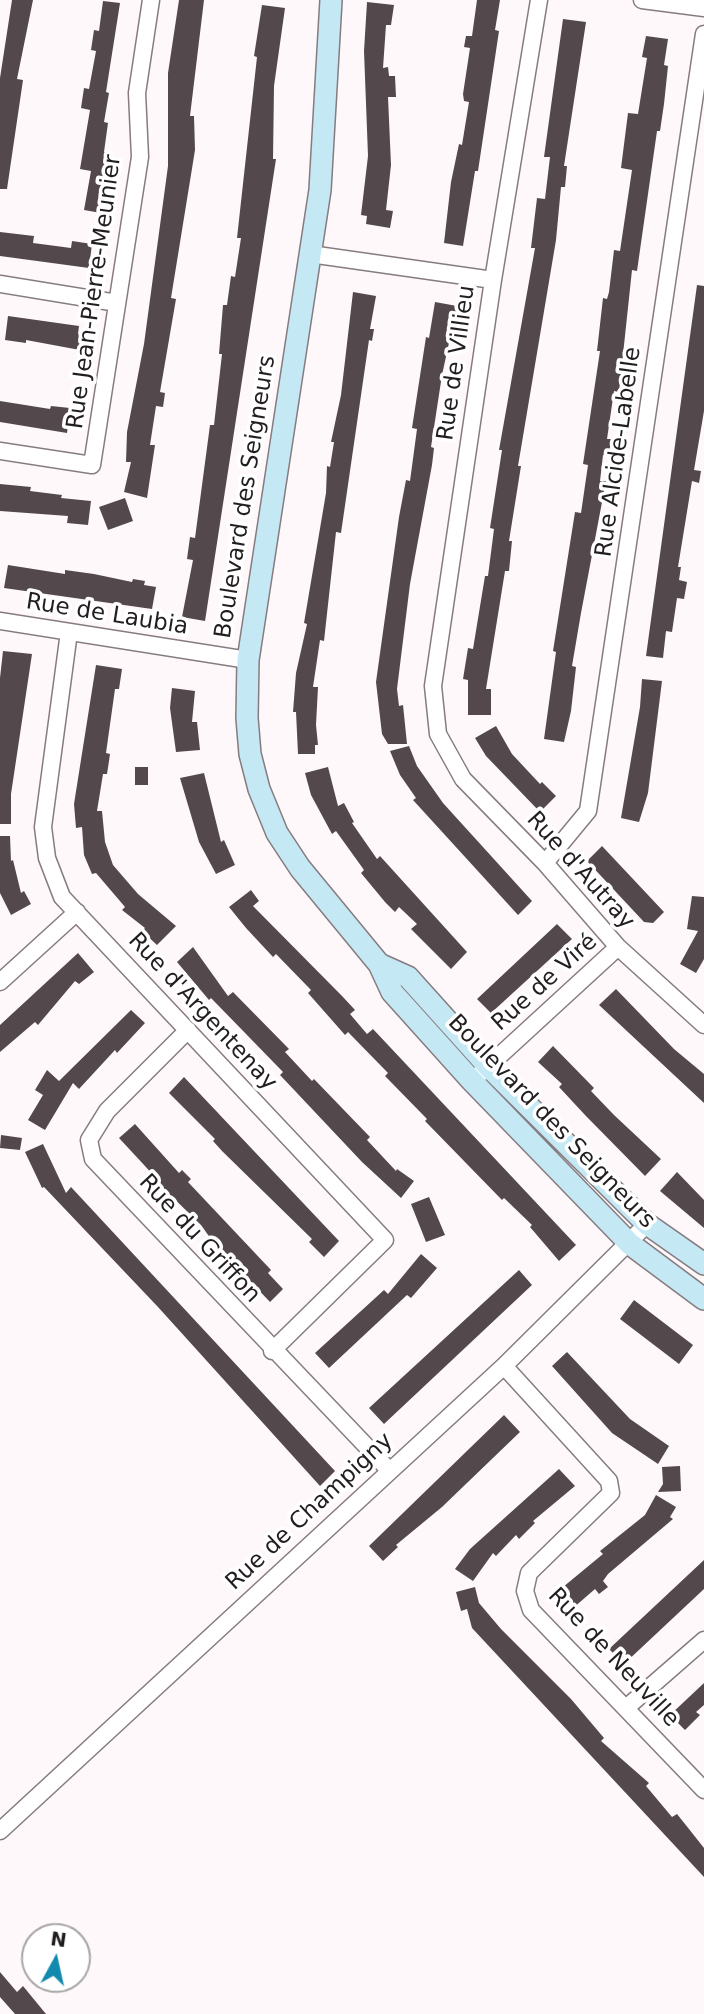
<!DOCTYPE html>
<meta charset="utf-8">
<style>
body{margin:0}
#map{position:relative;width:704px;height:2014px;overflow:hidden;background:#fff8fb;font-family:"DejaVu Sans",sans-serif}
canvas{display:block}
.north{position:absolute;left:21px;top:1923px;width:70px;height:70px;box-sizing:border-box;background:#fff;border:2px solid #a7a5a5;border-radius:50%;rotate:8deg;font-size:19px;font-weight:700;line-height:28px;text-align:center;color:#221e1f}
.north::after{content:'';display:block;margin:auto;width:24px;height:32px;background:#118aad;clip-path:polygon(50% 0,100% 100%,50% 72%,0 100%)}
</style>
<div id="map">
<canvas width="704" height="2014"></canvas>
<div class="north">N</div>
</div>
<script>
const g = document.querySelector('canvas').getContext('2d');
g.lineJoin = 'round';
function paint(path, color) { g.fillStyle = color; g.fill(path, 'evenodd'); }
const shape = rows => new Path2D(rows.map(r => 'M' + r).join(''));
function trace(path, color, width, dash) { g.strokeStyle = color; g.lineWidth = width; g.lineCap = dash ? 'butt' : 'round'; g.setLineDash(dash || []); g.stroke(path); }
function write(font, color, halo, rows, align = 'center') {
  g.font = font + ' "DejaVu Sans",sans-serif'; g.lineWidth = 7; g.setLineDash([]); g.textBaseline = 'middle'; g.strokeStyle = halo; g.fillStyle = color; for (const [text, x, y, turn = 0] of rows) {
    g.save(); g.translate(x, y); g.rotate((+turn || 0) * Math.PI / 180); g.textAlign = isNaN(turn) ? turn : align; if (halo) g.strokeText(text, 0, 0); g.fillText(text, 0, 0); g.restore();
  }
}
const building = shape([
 [12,0,33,0,17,79,23,80,7,189,0,189,0,78],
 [179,0,204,0,190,116,194,116,195,150,171,298,176,299,160,392,165,393,163,407,156,406,150,445,155,445,147,498,124,492,131,462,126,462,127,432,144,344,168,166,168,73],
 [477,0,500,0,495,30,499,31,478,171,475,171,463,246,444,243,451,182,459,144,462,145,469,102,464,101,463,94,470,48,464,47,466,36,472,36],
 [103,1,120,3,106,92,109,93,104,122,108,123,104,152,108,153,101,213,84,210,91,171,80,169,90,110,81,108,84,88,89,89,96,51,91,50,94,30,99,31],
 [367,2,394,5,391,25,386,25,383,68,388,67,389,76,395,76,396,97,388,97,391,165,386,210,393,211,390,228,366,224,367,216,361,215,368,156,364,51],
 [262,5,285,8,274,86,273,159,276,159,205,621,182,617,193,560,187,559,190,537,195,538,210,425,214,425,222,354,219,354,223,305,227,305,231,276,235,277,241,238,237,238,257,57,254,56],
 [563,19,586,22,564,166,567,166,565,187,561,187,556,240,518,466,521,466,509,541,512,541,509,571,505,571,486,689,491,689,491,715,468,715,468,680,463,679,468,648,473,649,485,576,488,576,494,529,490,528,502,450,499,450,535,248,531,248,537,198,545,199,550,157,544,157],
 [646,36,668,39,664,65,668,66,664,104,660,131,657,131,637,271,632,270,619,392,614,391,607,439,611,439,609,456,603,455,600,481,606,481,581,613,572,666,576,667,571,711,564,742,544,739,556,652,553,651,575,512,581,513,588,465,583,464,600,351,597,351,603,298,607,299,609,292,614,250,620,251,632,170,621,168,628,113,638,114,647,58,642,57],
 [0,232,34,236,33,243,71,248,72,241,92,244,89,268,0,256],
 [697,285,704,286,704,411,694,470,701,471,699,483,692,481,678,567,681,567,679,580,687,582,684,599,677,598,672,632,666,631,663,658,646,656],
 [353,292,376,296,370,329,374,329,372,341,369,340,341,533,336,532,324,641,320,640,313,687,318,687,316,725,318,745,315,745,315,754,298,754,296,712,293,712,296,673,307,624,304,623,326,493,327,466,330,467,334,442,331,442,341,395],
 [435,302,457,306,442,375,431,447,434,448,432,465,410,584,397,689,399,706,403,705,407,744,388,744,382,734,376,682,399,517,406,480,410,481,417,429,412,428,426,337,429,338],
 [8,316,79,326,78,334,82,335,80,350,26,340,26,343,5,340],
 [0,401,50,409,51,406,70,408,67,433,0,422],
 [0,484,31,487,30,491,62,495,61,498,91,501,88,525,67,523,68,516,0,511],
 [125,498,133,521,108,530,99,507],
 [8,565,65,574,65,570,94,574,132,582,133,579,145,581,144,585,156,587,152,609,4,588],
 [3,651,32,654,11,794,11,824,0,824,0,678],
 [96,665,122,669,119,689,115,689,106,753,110,754,109,761,107,774,103,774,97,811,102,811,105,842,113,865,138,894,176,926,157,945,142,931,145,928,122,910,125,907,96,873,92,874,84,855,82,827,76,828,74,804],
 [642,679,662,681,648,793,639,822,621,818,640,707],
 [172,688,195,691,192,722,197,722,200,750,176,752,170,708],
 [496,726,512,754,540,784,542,782,556,796,540,812,486,756,475,738],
 [409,746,417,766,443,803,532,901,518,915,413,800,416,798,400,775,390,751],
 [135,767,148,767,148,785,135,785],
 [328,767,338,806,344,803,354,822,352,823,377,859,380,856,467,952,451,969,411,929,417,924,399,907,395,912,385,902,361,873,364,870,336,831,332,834,311,795,305,773],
 [204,773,221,842,224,840,235,865,216,874,199,842,180,778],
 [0,836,10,836,11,861,13,860,21,893,24,891,31,904,11,915,0,893],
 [602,846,664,912,653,923,644,922,587,861],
 [251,890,259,901,253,906,343,997,355,1010,350,1014,367,1034,373,1029,576,1245,559,1261,530,1227,532,1225,504,1198,502,1200,425,1121,427,1119,385,1076,388,1073,348,1032,345,1035,308,993,311,990,276,954,273,957,246,928,229,907],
 [692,896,704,897,704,959,696,973,680,964,698,931,687,929],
 [557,924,572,939,491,1013,477,999],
 [193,947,228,996,233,992,289,1049,285,1052,312,1081,314,1079,370,1137,367,1140,396,1171,397,1169,414,1181,401,1198,362,1162,280,1075,283,1072,211,998,209,1000,177,962],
 [78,953,94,972,79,984,75,981,38,1025,35,1022,0,1052,0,1025],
 [616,989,674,1049,704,1074,704,1103,599,1005],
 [131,1010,145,1023,117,1053,115,1050,79,1089,73,1083,45,1130,28,1120,43,1095,35,1090,47,1070,59,1081],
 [553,1046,594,1088,591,1091,614,1115,661,1159,645,1176,585,1115,559,1087,562,1084,538,1062],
 [184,1077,339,1241,324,1257,309,1242,312,1239,222,1151,213,1141,215,1139,169,1093],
 [135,1124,179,1173,182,1170,191,1179,188,1182,271,1270,268,1273,283,1289,270,1302,213,1242,201,1225,156,1181,157,1179,119,1138],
 [1,1135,22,1138,20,1150,0,1148],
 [43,1144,66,1193,71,1187,335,1471,320,1486,158,1307,44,1187,42,1188,25,1152],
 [677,1172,704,1200,704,1228,660,1191],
 [429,1197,445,1235,426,1242,411,1204],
 [421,1254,437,1268,411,1298,407,1295,329,1368,315,1353,384,1290,388,1294],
 [519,1270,532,1285,384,1424,369,1408],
 [634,1300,693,1345,679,1364,620,1319],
 [567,1352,630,1419,669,1446,658,1464,612,1433,552,1366],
 [504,1415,520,1432,442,1507,396,1545,398,1547,383,1561,369,1546],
 [680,1466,681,1491,658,1492,663,1484,662,1467],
 [559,1469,575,1486,533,1521,535,1523,519,1539,516,1535,496,1556,493,1553,473,1581,455,1569,470,1549],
 [656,1495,676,1507,670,1517,673,1519,608,1574,603,1581,608,1587,599,1594,595,1589,572,1609,557,1592,603,1554,600,1551,645,1515],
 [704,1560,704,1589,624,1664,609,1649],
 [475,1587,479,1603,501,1629,571,1699,604,1738,601,1741,649,1783,646,1786,672,1817,677,1814,689,1829,704,1848,704,1877,472,1628,467,1609,461,1611,456,1592],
 [704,1683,704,1705,696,1712,700,1715,685,1730,670,1715],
 [0,1972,17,1992,23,1986,46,2014,15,2014,0,1997]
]);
const street = shape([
 [539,0,493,280,433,686,438,734,463,779,545,863,618,947,704,1025],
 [642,0,704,8],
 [310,254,493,280],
 [0,284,117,303],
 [0,451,92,465,140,157,137,93,151,0],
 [0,621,248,660],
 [69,632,43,827,47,858,62,897,385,1240,272,1351],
 [545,863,588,811,704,34],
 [0,982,77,912],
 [188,1030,107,1111,89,1140,93,1159,389,1470],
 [472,1081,618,947],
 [504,1366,609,1481,611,1493,529,1573,525,1591,531,1610,704,1790],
 [626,1708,704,1640],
 [0,1831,504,1366,647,1224]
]);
const secondary = shape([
 [331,0,320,190,248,660,247,718,250,754,259,789,277,833,300,868,379,964,392,992,472,1081,630,1244,704,1299],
 [379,964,408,977,488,1066,647,1224,704,1264]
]);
const streetNames = [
 ["Rue Jean-Pierre-Meunier",95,292,-82],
 ["Rue de Villieu",457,363,-82],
 ["Rue Alcide-Labelle",619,452,-82],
 ["Boulevard des Seigneurs",246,497,-81],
 ["Rue de Laubia",107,615,9],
 ["Rue d'Autray",580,871,48],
 ["Rue de Viré",545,983,-42],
 ["Rue d'Argentenay",202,1012,47],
 ["Boulevard des Seigneurs",551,1122,46],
 ["Rue du Griffon",199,1239,47],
 ["Rue de Champigny",310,1512,-43],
 ["Rue de Neuville",613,1658,47]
];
paint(building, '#53494d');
trace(street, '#867c80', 19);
trace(secondary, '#867c80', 24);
trace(street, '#fff', 16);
trace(secondary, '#c4e8f4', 21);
write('23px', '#221e1f', '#fff', streetNames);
</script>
